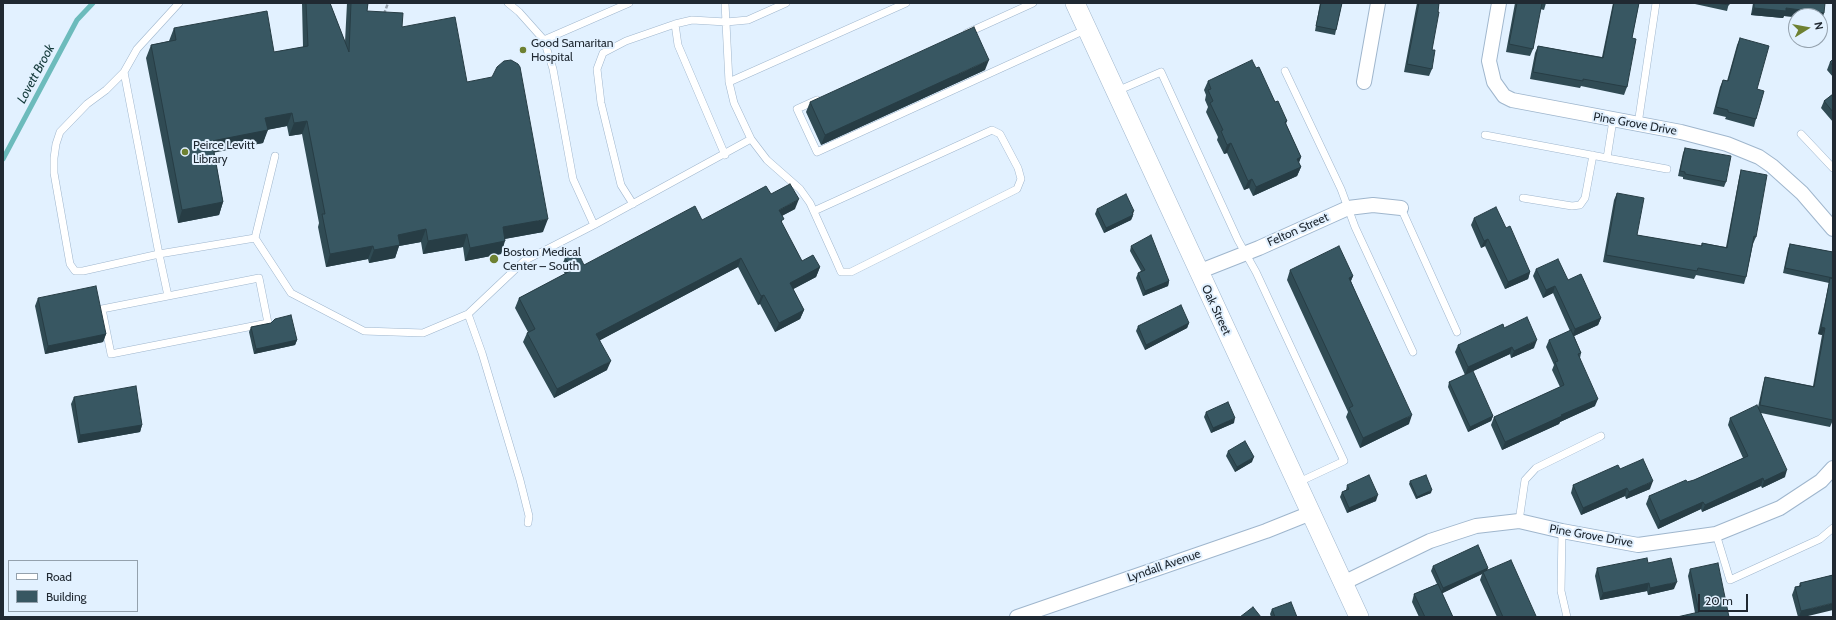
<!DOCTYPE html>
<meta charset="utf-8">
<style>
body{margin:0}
#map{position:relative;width:1836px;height:620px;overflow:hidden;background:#e2f1ff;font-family:Cabin,sans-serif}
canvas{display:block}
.frame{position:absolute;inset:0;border:4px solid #202932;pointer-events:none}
.legend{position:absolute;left:8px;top:560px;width:130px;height:52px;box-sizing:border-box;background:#e2f1ff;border:1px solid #94a1ad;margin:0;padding:5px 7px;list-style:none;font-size:12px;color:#202932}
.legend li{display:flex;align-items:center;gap:8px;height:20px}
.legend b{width:20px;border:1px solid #94a1ad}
.north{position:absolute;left:1788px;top:8px;width:40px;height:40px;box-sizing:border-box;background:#e2f1ff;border:1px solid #94a1ad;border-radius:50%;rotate:79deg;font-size:11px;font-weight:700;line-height:16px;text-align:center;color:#202932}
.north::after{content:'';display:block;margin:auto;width:14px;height:18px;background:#6e8132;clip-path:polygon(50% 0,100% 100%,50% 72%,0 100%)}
.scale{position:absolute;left:1698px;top:594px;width:50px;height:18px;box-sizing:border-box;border:2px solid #202932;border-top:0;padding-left:5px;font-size:12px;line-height:14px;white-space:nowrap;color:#202932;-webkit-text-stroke:3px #e2f1ff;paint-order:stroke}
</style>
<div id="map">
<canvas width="1836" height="620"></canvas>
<div class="frame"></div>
<ul class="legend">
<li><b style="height:5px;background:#fff"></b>Road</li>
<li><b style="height:11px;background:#385762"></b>Building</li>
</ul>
<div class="north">N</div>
<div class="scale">20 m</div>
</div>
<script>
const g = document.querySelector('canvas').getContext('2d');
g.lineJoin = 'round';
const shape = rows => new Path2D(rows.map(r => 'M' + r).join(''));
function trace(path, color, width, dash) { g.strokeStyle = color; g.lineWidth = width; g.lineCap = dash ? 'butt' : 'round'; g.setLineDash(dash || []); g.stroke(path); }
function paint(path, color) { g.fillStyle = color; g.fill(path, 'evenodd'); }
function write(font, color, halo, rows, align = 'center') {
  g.font = font + ' Cabin,sans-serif'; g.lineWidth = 4; g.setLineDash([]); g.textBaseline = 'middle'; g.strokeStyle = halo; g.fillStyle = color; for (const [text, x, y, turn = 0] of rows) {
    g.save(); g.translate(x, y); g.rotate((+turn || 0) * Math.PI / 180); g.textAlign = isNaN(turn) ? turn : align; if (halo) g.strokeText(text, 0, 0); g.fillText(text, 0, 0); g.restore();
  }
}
const stream = shape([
 [3,159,77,20,93,3]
]);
const path = shape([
 [384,14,388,3]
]);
const service = shape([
 [179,3,137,49,124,72,159,254,255,238],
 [725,3,729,82,734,103,751,139,767,160,800,189,810,203,834,256,841,272,851,272,1017,189,1021,179,1018,168,1000,134,992,130,814,211],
 [675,24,678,45,725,155],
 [967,33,1033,3],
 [544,40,629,3],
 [1285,71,1341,189,1355,227,1413,352],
 [124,72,106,90,87,104,60,132,56,144,54,158,54,173,70,264,75,271,83,271,159,254,168,296,102,309,111,354,268,323,259,278,168,296],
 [729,82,906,3],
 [1117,91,1161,72,1238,240,1256,272,1344,461,1299,482],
 [817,100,797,109,817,152,1087,29],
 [1613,120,1607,158,1667,169],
 [1638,124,1656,3],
 [1801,134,1833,168],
 [1485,135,1607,158],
 [275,156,255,238,291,293,364,331,423,333,468,314,524,261,594,225,573,179,553,69,544,40,519,12,508,3],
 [1523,198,1572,206,1580,205,1585,198,1593,155],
 [633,204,621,185,601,103,597,69,603,53,626,41,675,24,692,20,726,22,748,20,786,3],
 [1401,208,1457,332],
 [594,225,751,139],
 [468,314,482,353,520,480,529,516,528,523],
 [1519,521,1525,480,1536,468,1601,436],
 [1562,531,1561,591,1567,617],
 [1716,534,1730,580,1820,539,1833,528]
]);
const minor = shape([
 [1499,3,1489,61,1494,82,1504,96,1512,100,1681,132,1727,144,1759,157,1772,166,1802,193,1833,229],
 [1364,82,1378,3],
 [1198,272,1259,248,1348,208,1373,205,1401,208],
 [1343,583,1430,541,1476,526,1519,521,1562,531,1638,545,1716,534,1780,508,1821,481,1833,468],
 [1017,617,1266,531,1311,513]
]);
const secondary = shape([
 [1075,3,1359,617]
]);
const wall = shape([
 [302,3,330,3,345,42,347,3,368,3,367,11,402,27,467,82,543,232,505,239,501,254,465,261,463,247,423,254,421,242,399,246,395,258,369,263,368,259,326,267,318,227,319,223,302,134,289,136,287,126,267,130,263,143,214,152,223,202,219,215,178,223,146,58,151,45,169,41,174,28,274,52,303,47],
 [1320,3,1342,3,1336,30,1335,35,1315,31],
 [1417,3,1439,3,1432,50,1432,69,1429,76,1404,72],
 [1515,3,1546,3,1544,10,1540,9,1533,49,1530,56,1506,52],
 [1613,3,1639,3,1632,38,1627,87,1624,95,1581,86,1580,88,1530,79,1535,53,1538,46,1602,57],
 [1696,3,1729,3,1727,11,1695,4],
 [1753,3,1825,3,1822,20,1820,20,1820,16,1796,16,1796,17,1784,16,1783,18,1751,15],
 [1740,38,1757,89,1756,119,1754,127,1725,119,1726,117,1713,114,1720,87,1723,80,1727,81,1737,45],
 [1833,59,1833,77,1827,70,1830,62],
 [1256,68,1275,102,1287,121,1286,124,1301,157,1299,163,1301,167,1297,176,1253,196,1249,188,1244,190,1227,153,1224,154,1217,140,1218,137,1206,112,1208,107,1205,100,1206,95,1204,90,1208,81],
 [985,70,821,145,806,112,810,102],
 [1833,94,1833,122,1821,108,1824,101],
 [1685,148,1726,182,1724,187,1683,179,1683,177,1678,176,1683,153],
 [1741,170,1756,237,1753,244,1746,277,1744,284,1696,275,1694,279,1603,262,1614,200,1617,193,1637,235,1701,246,1702,243,1726,247,1739,178],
 [795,209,782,216,782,224,802,261,820,267,816,277,793,289,804,310,800,319,775,332,760,304,758,305,738,267,600,340,607,370,554,398,523,342,527,333,528,332,515,308,519,298,565,274,561,267,565,258,584,265,702,220],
 [1097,209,1133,216,1131,220,1104,233,1095,214],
 [1474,218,1506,228,1530,272,1528,279,1505,289,1485,246,1481,248,1471,225],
 [1790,244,1833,252,1833,420,1830,427,1761,413,1785,477,1762,488,1761,486,1702,512,1701,509,1658,529,1646,504,1649,496,1694,480,1743,458,1728,425,1730,418,1758,407,1763,384,1765,377,1813,386,1822,335,1818,334,1829,283,1783,273,1788,249],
 [1131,246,1169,281,1168,286,1143,296,1136,278,1138,273,1141,271,1130,251],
 [1536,269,1568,280,1601,318,1598,325,1574,336,1581,353,1580,358,1595,406,1560,422,1559,424,1502,450,1491,425,1494,417,1560,387,1552,370,1554,365,1546,347,1549,340,1570,331,1553,293,1543,298,1533,276],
 [1290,270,1353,276,1351,281,1409,424,1360,448,1346,417,1348,412,1287,280],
 [38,298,106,334,103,342,45,354,35,306],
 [271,323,297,340,295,345,254,354,249,332,251,327],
 [1189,323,1187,328,1145,350,1136,331,1138,326],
 [1504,328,1534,348,1511,358,1510,354,1466,374,1493,416,1491,421,1468,432,1448,387,1449,382,1465,375,1455,352,1458,345],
 [74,397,142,425,140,432,78,443,71,404],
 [1206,412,1234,423,1211,433,1204,417],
 [1228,451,1252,462,1235,472,1226,456],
 [1620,469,1650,489,1626,499,1625,496,1581,515,1571,493,1573,485],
 [1410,481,1431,493,1416,499,1409,484],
 [1347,485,1376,501,1347,513,1340,497,1342,492,1346,490],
 [1648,563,1674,589,1648,595,1647,591,1600,600,1595,576,1597,568],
 [1433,566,1488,568,1487,571,1536,617,1497,617,1480,580,1482,574,1442,593,1453,617,1419,617,1412,602,1414,594,1437,584,1431,571],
 [1690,569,1729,617,1695,613,1688,576],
 [1833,575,1804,617,1798,617,1792,595,1795,587,1799,586,1800,583],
 [1272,609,1297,617,1271,617,1270,614]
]);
const shadedWall = shape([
 [1754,8,1786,8,1824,13,1822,20,1820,20,1820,16,1796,16,1796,17,1784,16,1783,18,1751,15],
 [989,60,985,70,821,145,825,135],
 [292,113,287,126,260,131,265,118],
 [307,121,302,134,289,136,294,123],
 [268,130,263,143,207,154,212,141],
 [1231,143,1227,153,1224,154,1227,145],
 [1301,157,1297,166,1297,159],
 [1301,167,1297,176,1253,196,1256,187],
 [1252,179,1249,188,1244,190,1248,181],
 [799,199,795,209,775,219,779,210],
 [223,202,219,215,178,223,182,210],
 [1134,211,1131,220,1104,233,1106,228],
 [548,219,543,232,498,240,503,227],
 [426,229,421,242,399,246,395,258,369,263,374,250,398,235],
 [467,234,463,247,423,254,428,241],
 [1488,239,1485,246,1481,248,1484,241],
 [505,241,501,254,465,261,470,248],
 [373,246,368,259,326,267,330,254],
 [741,258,738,267,593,344,596,334],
 [820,267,816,277,786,293,790,283],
 [1530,272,1528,279,1505,289,1508,282],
 [1353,276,1349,285,1349,278],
 [1169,281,1168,286,1143,296,1145,291],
 [1555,286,1553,293,1543,298,1546,290],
 [764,295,760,304,758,305,761,296],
 [804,310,800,319,775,332,779,323],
 [1601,318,1598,325,1572,337,1575,329],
 [1189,323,1187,328,1145,350,1146,345],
 [1821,327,1825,328,1822,335,1818,334],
 [106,334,103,342,45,354,48,346],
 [297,340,295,345,254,354,256,349],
 [1537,340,1534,348,1511,358,1514,351],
 [1512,347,1510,354,1465,375,1468,367],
 [611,361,607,370,554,398,557,389],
 [1598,399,1595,406,1560,422,1559,424,1502,450,1505,442,1561,415],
 [1412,415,1409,424,1360,448,1363,438],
 [1493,416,1491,421,1468,432,1470,427],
 [1235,418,1234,423,1211,433,1213,428],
 [142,425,140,432,78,443,80,435],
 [1254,457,1252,462,1235,472,1237,467],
 [1787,470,1785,477,1762,488,1764,481],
 [1763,478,1761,486,1702,512,1705,505],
 [1653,481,1650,489,1626,499,1629,492],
 [1627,488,1625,496,1581,515,1583,508],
 [1432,490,1431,493,1416,499,1417,497],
 [1378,495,1376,501,1347,513,1349,508],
 [1703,502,1701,509,1658,529,1660,521],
 [1488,568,1486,573,1483,572,1482,574,1441,594,1443,588],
 [1677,582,1674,589,1648,595,1650,588],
 [1649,583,1647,591,1600,600,1603,593],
 [1833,603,1833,610,1804,617,1799,617,1801,611]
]);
const building = shape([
 [306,3,330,3,349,52,351,3,368,3,367,11,403,13,402,27,455,17,467,82,492,77,497,67,504,61,511,60,518,64,520,67,548,219,503,227,505,241,470,248,467,234,428,241,426,229,398,235,400,245,374,250,373,246,330,254,322,214,325,214,307,121,294,123,292,113,265,118,268,130,212,141,223,202,182,210,151,45,176,40,174,28,267,11,274,52,308,46,306,3],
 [1321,3,1342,3,1336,30,1316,26,1321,3],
 [1419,3,1439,3,1438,12,1439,12,1432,50,1435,50,1432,69,1407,64,1419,3],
 [1517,3,1542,3,1533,49,1509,44,1517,3],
 [1614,3,1639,3,1632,38,1636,39,1627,87,1583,79,1583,81,1533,72,1538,46,1603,58,1614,3],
 [1716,3,1729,3,1729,5,1716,3],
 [1754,3,1825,3,1824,13,1786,8,1786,11,1754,8,1754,3],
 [974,27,989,60,825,135,810,102,974,27],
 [1740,38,1769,46,1757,89,1764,91,1756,119,1728,112,1728,110,1716,107,1723,80,1728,81,1740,38],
 [1833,59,1833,66,1830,62,1833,59],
 [1252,60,1256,68,1259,67,1275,102,1278,101,1287,121,1285,122,1301,157,1297,159,1301,167,1256,187,1252,179,1248,181,1231,143,1227,145,1221,131,1223,130,1210,103,1213,101,1208,90,1211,89,1208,81,1252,60],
 [1833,94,1833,112,1824,101,1833,94],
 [1685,148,1731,156,1726,182,1685,174,1685,172,1680,171,1685,148],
 [1741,170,1767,175,1756,237,1754,236,1746,277,1698,268,1697,271,1606,255,1617,193,1644,198,1637,235,1702,246,1702,243,1727,248,1741,170],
 [790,184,799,199,779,210,784,219,781,221,802,261,813,255,820,267,790,283,804,310,779,323,764,295,761,296,741,258,596,334,611,361,557,389,527,333,535,329,519,298,572,270,565,258,577,251,584,265,695,206,702,220,766,186,771,194,790,184],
 [1126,194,1134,211,1132,212,1133,215,1106,228,1097,209,1126,194],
 [1496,207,1506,228,1510,226,1530,272,1508,282,1488,239,1484,241,1474,218,1496,207],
 [1151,235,1169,281,1145,291,1138,273,1145,270,1131,246,1151,235],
 [1790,244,1833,252,1833,278,1785,268,1790,244],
 [1339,246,1353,276,1349,278,1412,415,1363,438,1349,408,1353,406,1290,270,1339,246],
 [1558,259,1568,280,1581,274,1601,318,1575,329,1555,286,1546,290,1536,269,1558,259],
 [1830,278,1833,279,1833,420,1760,405,1765,377,1814,387,1825,328,1821,327,1830,278],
 [96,286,106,334,48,346,38,298,96,286],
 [1181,305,1189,323,1146,345,1138,326,1181,305],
 [291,315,297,340,256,349,251,327,271,323,275,319,291,315],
 [1527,317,1537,340,1514,351,1512,347,1468,367,1458,345,1503,324,1504,328,1527,317],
 [1571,330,1581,353,1578,354,1598,399,1561,415,1562,416,1505,442,1494,417,1564,385,1555,362,1558,361,1549,340,1571,330],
 [1473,371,1493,416,1470,427,1449,382,1473,371],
 [136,386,142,425,80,435,74,397,136,386],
 [1228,402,1235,418,1213,428,1206,412,1228,402],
 [1757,405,1787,470,1764,481,1763,478,1705,505,1703,502,1660,521,1649,496,1686,480,1687,482,1694,480,1748,456,1730,418,1757,405],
 [1245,441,1254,457,1237,467,1228,451,1245,441],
 [1643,459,1653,481,1629,492,1627,488,1583,508,1573,485,1618,465,1620,469,1643,459],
 [1369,475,1378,495,1349,508,1342,492,1349,489,1347,485,1369,475],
 [1426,475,1432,490,1417,497,1410,481,1426,475],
 [1478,545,1488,568,1443,588,1433,566,1478,545],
 [1647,558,1648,563,1671,558,1677,582,1650,588,1649,583,1603,593,1597,568,1647,558],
 [1511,560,1536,616,1534,617,1503,617,1483,572,1511,560],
 [1718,563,1729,617,1677,617,1699,612,1690,569,1718,563],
 [1833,575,1833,603,1801,611,1795,587,1801,586,1800,583,1833,575],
 [1438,584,1453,617,1425,617,1414,594,1438,584],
 [1291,602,1297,617,1275,617,1272,609,1291,602],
 [1253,607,1261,617,1240,617,1253,607]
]);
const markers = [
 [523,50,4,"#6e8132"],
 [185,152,4,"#6e8132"],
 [494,259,5,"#6e8132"]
];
const poiNames = [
 ["Good Samaritan",531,43],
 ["Hospital",531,57],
 ["Peirce Levitt",193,145],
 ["Library",193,159],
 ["Boston Medical",503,252],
 ["Center – South",503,266]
];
const streetNames = [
 ["Pine Grove Drive",1635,124,10],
 ["Felton Street",1298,230,-24],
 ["Oak Street",1216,310,65],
 ["Pine Grove Drive",1591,536,10],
 ["Lyndall Avenue",1164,566,-19]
];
const waterNames = [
 ["Lovett Brook",36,74,-62]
];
trace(stream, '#6cbbbc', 5);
trace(service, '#9fb6cd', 8);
trace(minor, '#9fb6cd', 16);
trace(secondary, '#9fb6cd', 20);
trace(path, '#94a1ad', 2.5, [4, 2]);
trace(service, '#fff', 7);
trace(minor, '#fff', 14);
trace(secondary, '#fff', 19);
paint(wall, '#304b54');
paint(shadedWall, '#273d45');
paint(building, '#385762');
trace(building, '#273d45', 1);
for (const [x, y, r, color] of markers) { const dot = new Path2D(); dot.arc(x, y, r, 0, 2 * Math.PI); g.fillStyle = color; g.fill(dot); trace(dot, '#e2f1ff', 1.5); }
write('12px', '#202932', '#e2f1ff', poiNames, 'left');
write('12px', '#202932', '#e2f1ff', streetNames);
write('italic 13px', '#153b3c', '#e2f1ff', waterNames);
</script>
